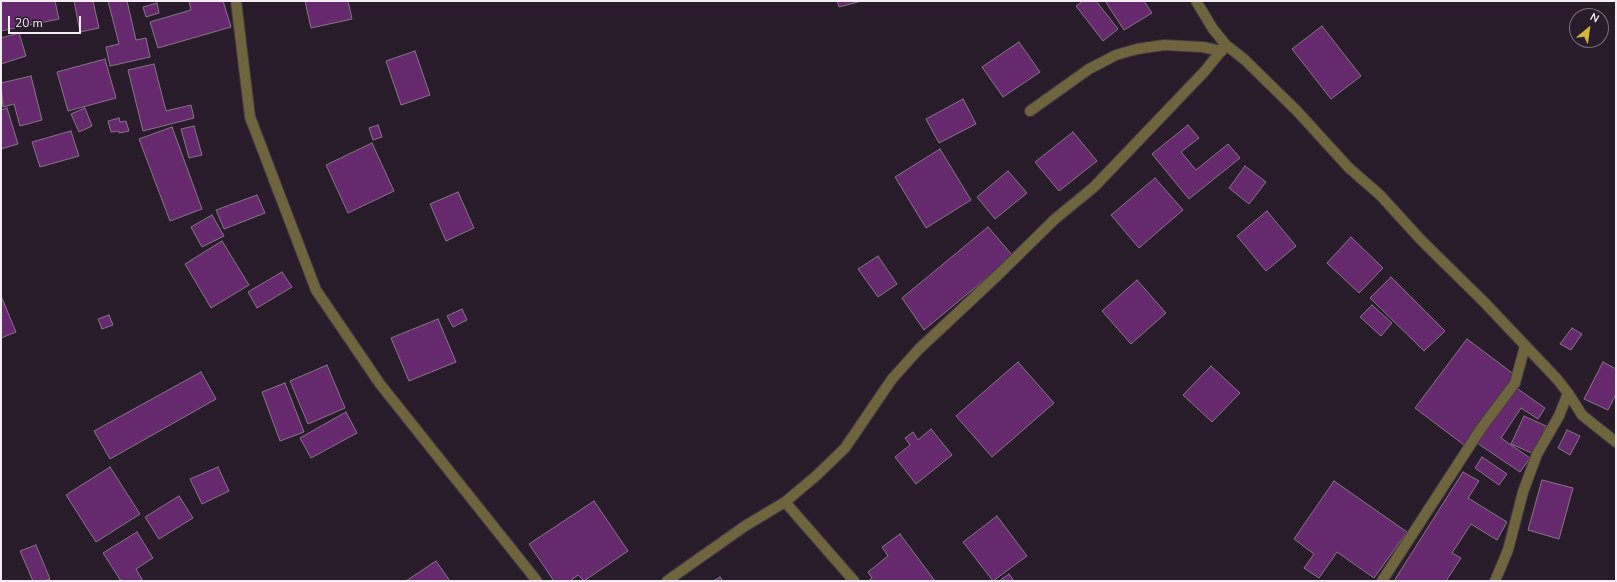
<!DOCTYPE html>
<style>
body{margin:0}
#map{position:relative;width:1617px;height:582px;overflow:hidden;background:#291c2a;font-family:"Nunito Sans",sans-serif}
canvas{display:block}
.frame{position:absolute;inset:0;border:2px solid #f4ecf5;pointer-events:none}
.north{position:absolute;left:1569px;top:8px;width:40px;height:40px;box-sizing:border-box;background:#291c2a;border:1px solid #7a6f7b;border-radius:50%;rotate:29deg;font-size:11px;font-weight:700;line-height:16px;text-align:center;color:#f4ecf5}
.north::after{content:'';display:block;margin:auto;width:14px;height:18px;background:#d3b635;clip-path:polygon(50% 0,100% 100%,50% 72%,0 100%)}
.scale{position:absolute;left:8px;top:16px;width:73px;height:18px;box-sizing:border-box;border:2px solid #f4ecf5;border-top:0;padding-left:5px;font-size:12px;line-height:14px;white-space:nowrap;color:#f4ecf5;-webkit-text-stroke:3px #291c2a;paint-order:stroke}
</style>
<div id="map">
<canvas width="1617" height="582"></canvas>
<div class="frame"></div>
<div class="north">N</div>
<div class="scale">20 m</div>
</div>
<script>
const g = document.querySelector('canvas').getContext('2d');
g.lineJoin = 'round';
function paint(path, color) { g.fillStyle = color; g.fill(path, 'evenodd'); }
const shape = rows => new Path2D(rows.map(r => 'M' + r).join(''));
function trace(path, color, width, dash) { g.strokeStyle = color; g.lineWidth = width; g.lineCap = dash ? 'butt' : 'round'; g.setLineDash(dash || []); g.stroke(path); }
const building = shape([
 [1,1,55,1,59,19,1,31,1,1],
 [74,1,93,1,99,28,80,32,74,1],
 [108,1,127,1,136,40,146,38,150,57,110,66,106,47,119,44,108,1],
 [189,1,223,1,231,27,158,48,150,22,191,10,189,1],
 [305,1,348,1,352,19,311,28,305,1],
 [837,1,862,1,839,7,837,1],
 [1083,1,1096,1,1118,29,1103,41,1076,6,1083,1],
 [1105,1,1144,1,1152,13,1124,30,1105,1],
 [157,3,159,13,146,17,143,7,157,3],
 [1322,26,1361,76,1331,99,1292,49,1322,26],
 [19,33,26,56,1,64,1,38,19,33],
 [1019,42,1040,72,1003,97,982,67,1019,42],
 [415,51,430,95,401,105,386,61,415,51],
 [105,59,116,98,68,111,57,72,105,59],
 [154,64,166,111,191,105,194,118,143,131,128,70,154,64],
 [31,76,42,120,20,126,14,104,3,107,1,83,31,76],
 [963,99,976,124,939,143,926,119,963,99],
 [7,108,18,144,1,149,1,110,7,108],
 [85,108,92,126,79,132,71,114,85,108],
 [119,118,120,122,126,121,129,131,119,133,119,131,111,132,108,121,119,118],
 [378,125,382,137,373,140,369,128,378,125],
 [1188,125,1199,138,1181,152,1196,170,1228,144,1240,158,1189,199,1152,154,1188,125],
 [194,126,202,155,189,158,181,129,194,126],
 [172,127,202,209,170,221,139,139,172,127],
 [71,131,79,156,40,167,32,142,71,131],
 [1073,132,1097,161,1059,191,1035,162,1073,132],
 [372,143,394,191,348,213,326,165,372,143],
 [940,149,971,200,926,228,895,177,940,149],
 [1245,166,1266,182,1249,204,1229,188,1245,166],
 [1008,171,1027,193,995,219,977,197,1008,171],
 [1155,178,1183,210,1139,248,1111,215,1155,178],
 [458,192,474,228,446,241,430,204,458,192],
 [257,195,265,213,224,229,216,210,257,195],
 [1267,211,1296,246,1266,271,1237,236,1267,211],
 [212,215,224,236,202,247,191,227,212,215],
 [988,227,1013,256,924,330,902,298,988,227],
 [1351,237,1383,268,1359,293,1327,263,1351,237],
 [222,241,249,285,211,308,185,264,222,241],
 [878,256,897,284,878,297,858,269,878,256],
 [282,272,292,287,257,308,248,292,282,272],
 [1391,277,1445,331,1424,351,1370,298,1391,277],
 [1137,280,1166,313,1131,344,1102,311,1137,280],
 [1,296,16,332,1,338,1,296],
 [1372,305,1392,323,1381,336,1360,317,1372,305],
 [462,309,467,320,453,327,447,316,462,309],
 [109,315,113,325,102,329,98,319,109,315],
 [438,319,456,362,409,381,391,338,438,319],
 [1572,328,1582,334,1571,350,1560,344,1572,328],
 [1467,339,1515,375,1464,445,1415,408,1467,339],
 [1018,362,1054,403,992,457,956,416,1018,362],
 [1603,362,1616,369,1616,394,1608,410,1584,399,1603,362],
 [327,365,345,408,308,424,290,381,327,365],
 [1211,366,1240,393,1212,422,1183,395,1211,366],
 [201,372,216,399,110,459,94,431,201,372],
 [285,383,304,432,280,441,262,392,285,383],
 [1515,387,1545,408,1538,419,1521,408,1501,438,1530,458,1520,472,1477,443,1515,387],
 [346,412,357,433,311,458,300,438,346,412],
 [1524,416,1546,426,1534,454,1511,444,1524,416],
 [931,429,952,455,916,484,895,457,910,445,905,438,913,432,918,440,931,429],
 [1567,430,1580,436,1570,455,1558,448,1567,430],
 [1482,457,1507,474,1499,485,1475,468,1482,457],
 [110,467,140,514,96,542,66,495,110,467],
 [218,467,229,491,202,504,190,479,218,467],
 [1463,472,1479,481,1468,498,1507,522,1497,540,1471,524,1452,553,1461,558,1446,581,1394,581,1463,472],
 [1542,480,1573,488,1559,539,1528,530,1542,480],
 [1334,481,1407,532,1374,578,1337,552,1319,578,1304,568,1314,554,1294,539,1334,481],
 [179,496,193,518,159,539,145,517,179,496],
 [594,501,628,551,584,581,578,575,570,581,554,581,529,544,594,501],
 [997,516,1027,556,993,581,963,542,997,516],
 [137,532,153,558,136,569,143,581,121,581,103,553,137,532],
 [900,534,935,581,868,581,872,578,868,572,888,556,882,547,900,534],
 [36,545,50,579,44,581,33,581,20,551,36,545],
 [436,561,450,581,406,581,436,561],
 [1009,574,1014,581,999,581,1009,574],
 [720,577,723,581,713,581,720,577]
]);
const street = shape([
 [236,1,250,117,316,290,380,384,537,581],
 [1196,1,1213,29,1226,45,1245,60,1297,111,1349,168,1380,195,1421,240,1484,302,1557,379,1568,393,1582,415,1616,442],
 [1030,111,1089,69,1116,55,1137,49,1164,45,1202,47,1222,51],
 [785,502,854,581],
 [667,581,745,526,785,502,816,476,845,448,892,379,919,349,998,275,1055,219,1094,187,1204,72,1226,45],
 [1382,581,1480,430,1515,383,1525,346],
 [1495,581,1508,550,1523,492,1537,454,1559,416,1568,393]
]);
paint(building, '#66296d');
trace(building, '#857686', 1);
trace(street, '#453946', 12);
trace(street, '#6e653e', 10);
</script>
